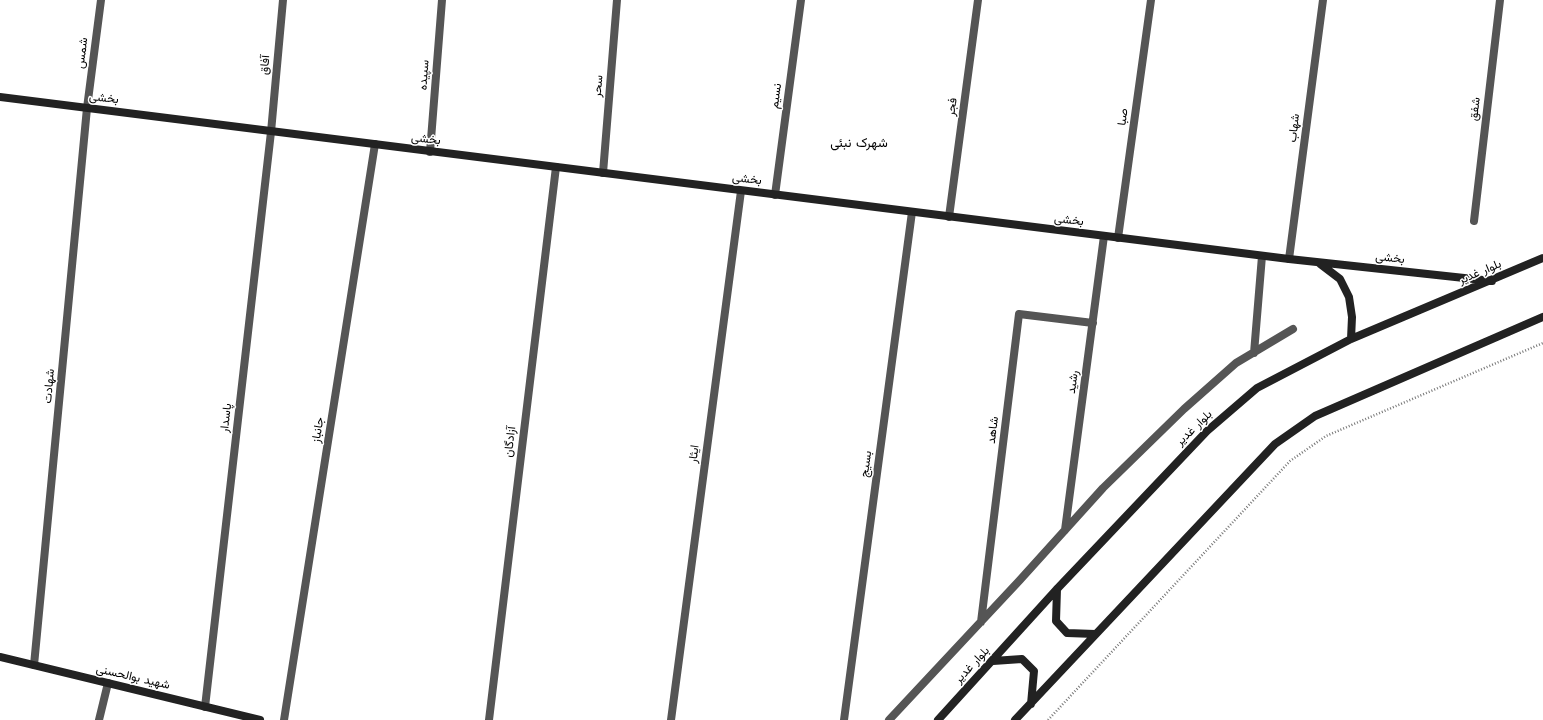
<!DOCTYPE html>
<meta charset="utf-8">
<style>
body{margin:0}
canvas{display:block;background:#fff}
</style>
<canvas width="1543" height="720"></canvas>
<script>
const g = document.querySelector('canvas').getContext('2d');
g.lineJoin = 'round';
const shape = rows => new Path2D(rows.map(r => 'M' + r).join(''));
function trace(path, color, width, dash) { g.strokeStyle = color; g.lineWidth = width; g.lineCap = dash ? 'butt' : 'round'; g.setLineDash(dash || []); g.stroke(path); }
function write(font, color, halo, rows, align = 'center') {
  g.font = font + ' "Work Sans",Vazirmatn,sans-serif'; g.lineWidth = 3; g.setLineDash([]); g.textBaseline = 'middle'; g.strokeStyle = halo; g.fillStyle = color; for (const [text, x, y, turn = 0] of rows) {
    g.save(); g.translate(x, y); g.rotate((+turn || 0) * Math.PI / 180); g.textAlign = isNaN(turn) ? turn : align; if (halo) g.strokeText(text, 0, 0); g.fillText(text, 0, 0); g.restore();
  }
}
const path = shape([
 [1048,720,1290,461,1326,436,1543,343]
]);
const street = shape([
 [430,152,442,0],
 [603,173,617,0],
 [775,195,801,0],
 [949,217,978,0],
 [1474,221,1500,0],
 [1118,238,1151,0],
 [1289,259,1323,0],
 [1254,353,1262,256],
 [1065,530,1104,236],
 [981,622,1019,314,1093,323],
 [34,665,87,108,101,0],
 [205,707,271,132,283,0],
 [99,720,108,683],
 [284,720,375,144],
 [489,720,556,167],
 [671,720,741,191],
 [844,720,912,212],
 [889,720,1019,581,1103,488,1184,409,1236,363,1293,329]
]);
const secondary = shape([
 [0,97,1289,259,1492,281],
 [1319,263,1340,279,1349,297,1352,317,1351,339],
 [1057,589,1056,621,1067,633,1095,634],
 [0,657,260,720],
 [993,661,1022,659,1034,671,1031,704],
 [938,720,1057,589,1207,431,1257,388,1351,339,1543,258],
 [1015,720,1275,444,1315,416,1543,317]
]);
const streetNames = [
 ["شمس",82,53,-83],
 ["آفاق",265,65,-85],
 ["سپیده",424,75,-86],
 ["سحر",598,86,-85],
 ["نسیم",776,96,-82],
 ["بخشی",104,98,7],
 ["فجر",952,107,-82],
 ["شفق",1475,109,-83],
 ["صبا",1123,117,-82],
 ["شهاب",1294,128,-83],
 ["بخشی",426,139,7],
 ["بخشی",747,179,7],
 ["بخشی",1069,220,7],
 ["بخشی",1390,258,6],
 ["بلوار غدیر",1480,272,-23],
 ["رشید",1073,382,-82],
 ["شهادت",49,386,-85],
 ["پاسدار",226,418,-83],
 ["بلوار غدیر",1194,428,-44],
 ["جانباز",318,430,-81],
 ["شاهد",993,430,-83],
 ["آزادگان",510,442,-83],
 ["ایثار",694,454,-82],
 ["بسیج",866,464,-82],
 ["بلوار غدیر",972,665,-47],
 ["شهید بوالحسنی",133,677,13]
];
const neighbourhoodNames = [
 ["شهرک نبئی",859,143]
];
trace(path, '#777', 2.5, [1, 2]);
trace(street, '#555', 8);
trace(secondary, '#222', 8);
write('12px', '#000', '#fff', streetNames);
write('13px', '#000', '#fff', neighbourhoodNames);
</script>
